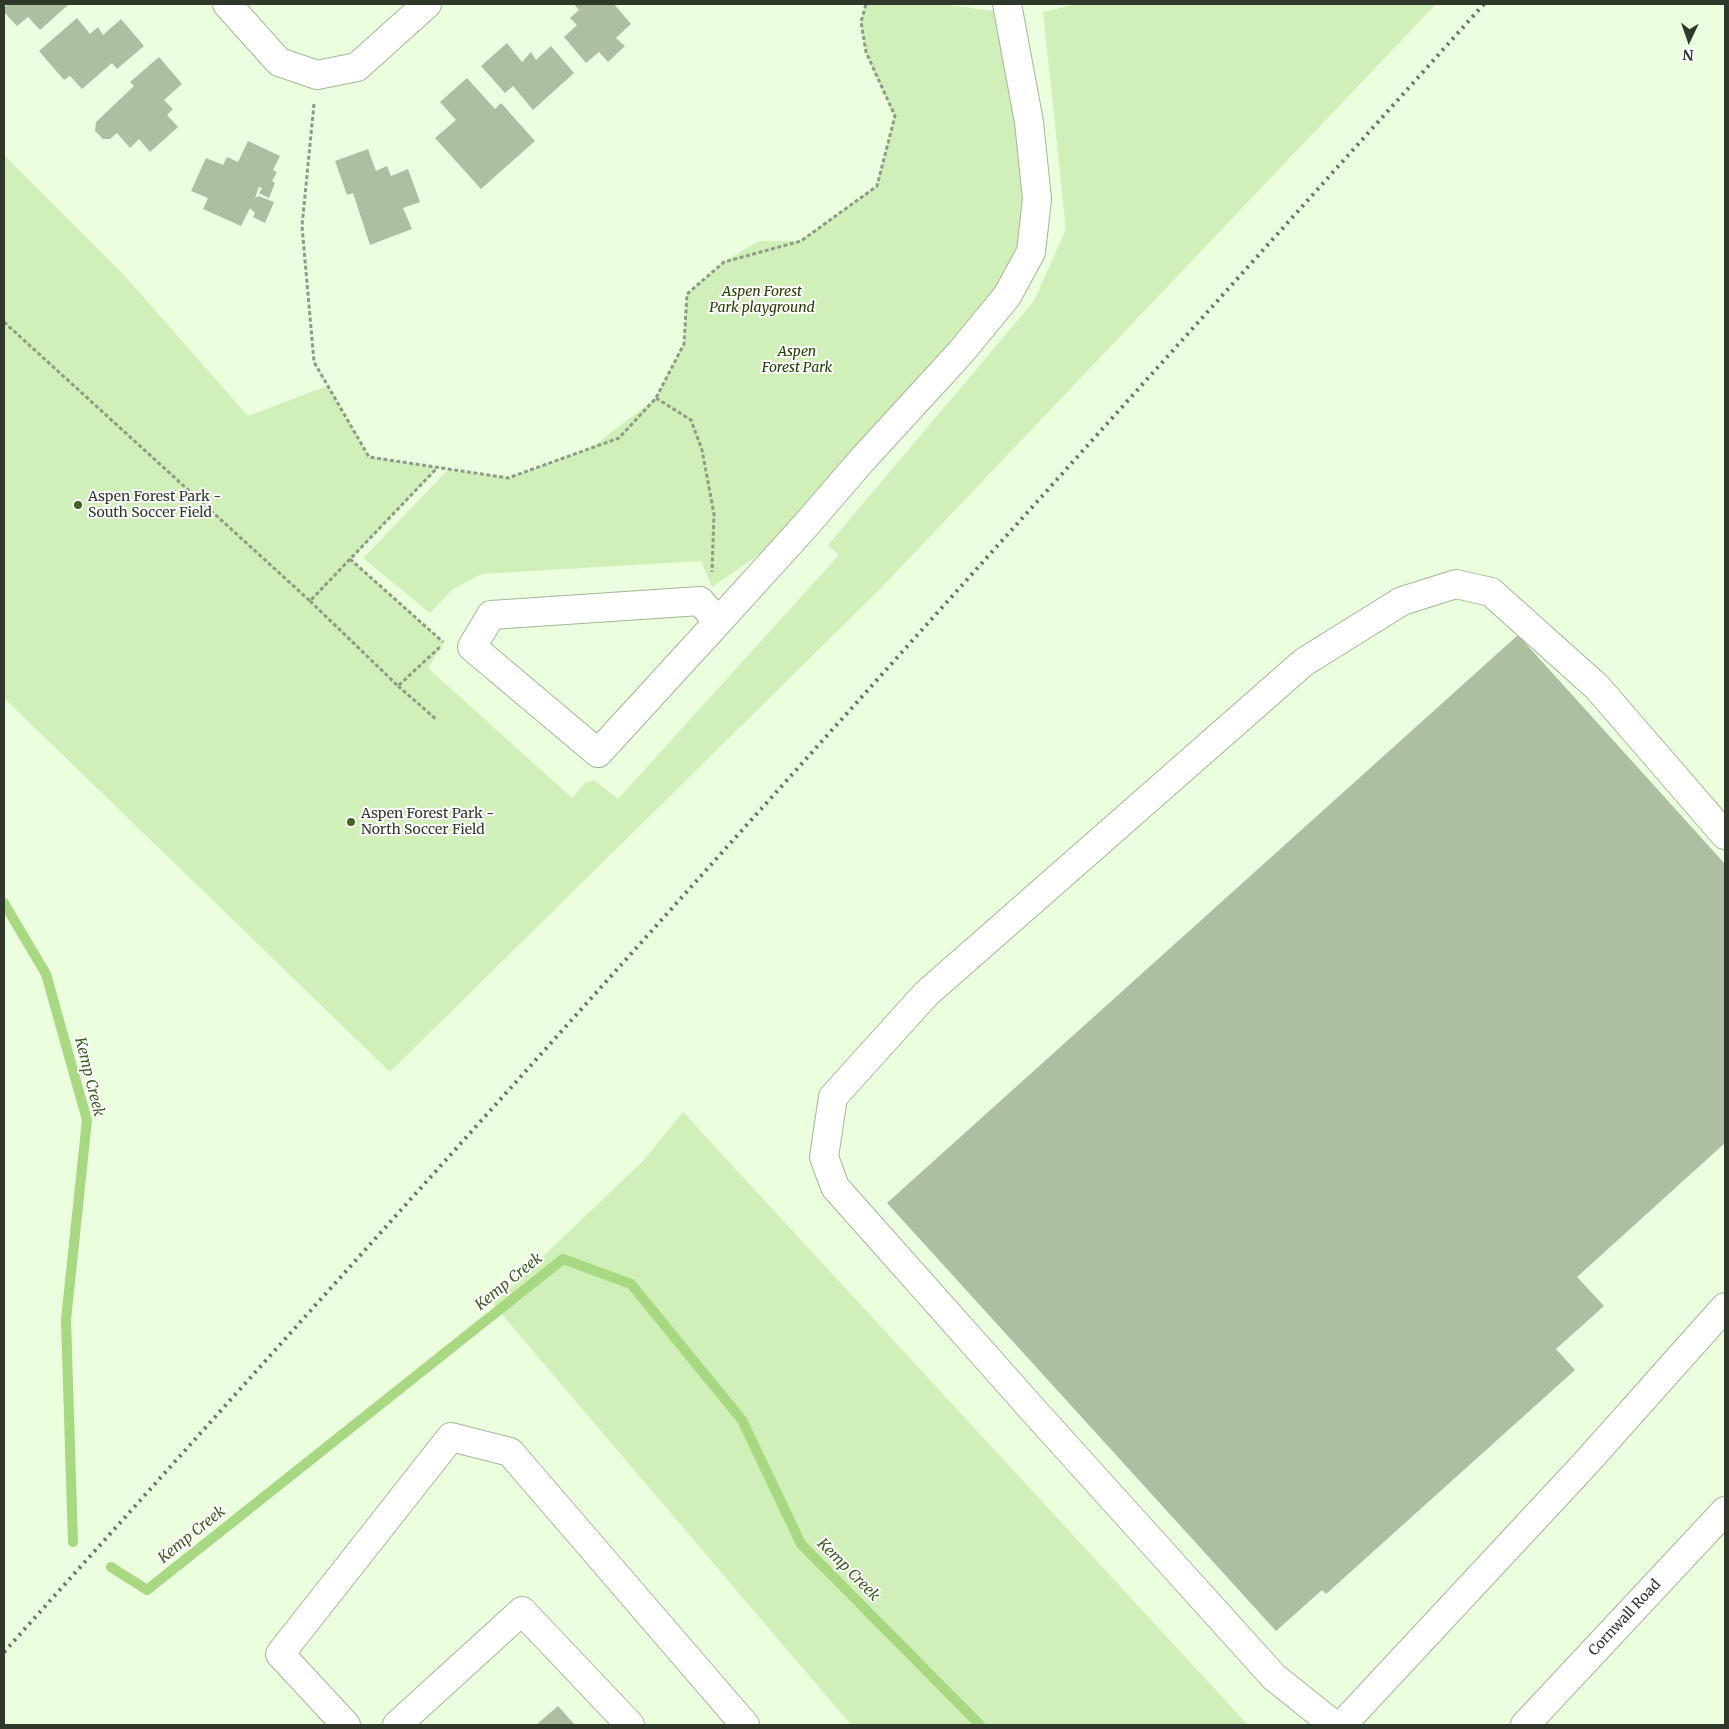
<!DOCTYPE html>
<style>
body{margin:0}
#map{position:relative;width:1729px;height:1729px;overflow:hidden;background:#ebfede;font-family:Merriweather,serif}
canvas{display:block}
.frame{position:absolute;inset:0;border:5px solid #30372b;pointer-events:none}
.north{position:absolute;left:1664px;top:15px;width:50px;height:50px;-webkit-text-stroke:4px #fff;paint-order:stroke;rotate:183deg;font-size:14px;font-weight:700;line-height:20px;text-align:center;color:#30372b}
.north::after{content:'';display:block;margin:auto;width:18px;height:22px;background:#30372b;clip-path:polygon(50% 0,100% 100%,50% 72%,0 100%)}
</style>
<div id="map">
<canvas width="1729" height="1729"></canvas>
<div class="frame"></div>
<div class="north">N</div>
</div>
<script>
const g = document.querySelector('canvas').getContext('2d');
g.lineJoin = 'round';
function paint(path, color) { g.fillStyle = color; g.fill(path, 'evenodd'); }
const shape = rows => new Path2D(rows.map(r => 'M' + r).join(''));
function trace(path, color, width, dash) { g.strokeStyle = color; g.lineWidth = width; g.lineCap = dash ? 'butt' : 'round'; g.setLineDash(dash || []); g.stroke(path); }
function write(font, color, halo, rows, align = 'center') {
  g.font = font + ' Merriweather,serif'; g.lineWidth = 4; g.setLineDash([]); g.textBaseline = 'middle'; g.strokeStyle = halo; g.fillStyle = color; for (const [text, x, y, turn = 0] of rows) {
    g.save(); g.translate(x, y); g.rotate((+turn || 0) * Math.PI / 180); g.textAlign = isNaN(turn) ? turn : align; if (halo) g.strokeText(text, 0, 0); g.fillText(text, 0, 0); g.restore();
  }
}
const green = shape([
 [866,4,941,4,1009,13,1031,252,799,527,712,587,701,561,482,574,453,589,430,613,363,558,448,470,509,478,591,448,656,398,684,344,687,294,724,262,759,241,801,241,877,186,895,116,866,52,861,22],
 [1076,4,1436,4,881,588,390,1072,4,698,4,155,123,274,248,416,327,386,369,457,437,468,350,559,444,643,428,668,572,798,585,783,594,780,618,799,839,555,828,545,1034,301,1066,229,1043,12],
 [683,1112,1248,1725,851,1725,493,1304,643,1161]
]);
const stream = shape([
 [4,903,46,974,87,1120,66,1320,73,1542],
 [111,1567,147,1590,563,1259,631,1284,742,1420,801,1544,980,1725]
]);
const building = shape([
 [8,4,67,4,68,5,40,30,28,17,17,26,4,12,4,8],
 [574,4,614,4,631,24,616,38,625,46,608,62,599,52,586,63,564,37,577,25,570,18,579,10],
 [77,18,90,34,98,27,103,35,121,19,144,46,117,69,112,63,82,89,70,76,64,80,39,51],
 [507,43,522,62,531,52,536,60,551,46,574,73,533,110,513,86,505,93,481,66],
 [159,57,182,84,164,100,173,109,167,115,178,127,150,152,139,139,130,148,117,133,110,139,103,139,95,131,96,122,134,86,130,82],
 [467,78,495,109,501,103,535,141,481,189,435,138,456,120,440,102],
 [248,141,280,156,273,170,277,172,272,181,275,183,269,198,259,193,262,188,259,187,255,198,259,196,274,202,265,223,253,217,255,213,250,208,241,226,203,209,208,198,191,191,206,158,223,165,227,157,238,162],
 [368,149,376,171,387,166,391,176,408,169,420,202,403,208,412,229,370,245,353,193,347,195,335,161],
 [1518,635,1725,864,1725,1143,1577,1277,1604,1306,1556,1349,1575,1370,1326,1594,1322,1590,1276,1631,887,1203],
 [558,1706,575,1725,536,1725]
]);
const path = shape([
 [314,104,302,226,314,362,369,457,508,478,619,438,656,398,684,344,687,294,724,262,801,241,877,186,895,116,866,52,861,22,866,4],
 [4,322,310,601,437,468],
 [656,398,691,420,702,450,714,514,712,572],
 [350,559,443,642],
 [310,601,398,686,441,646],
 [398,686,437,720]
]);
const minor = shape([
 [227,4,279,62,317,75,357,67,427,4],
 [718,622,700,601,491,615,472,647,598,753,718,622,806,525,862,460,961,352,1007,296,1031,252,1037,199,1029,122,1007,4],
 [346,1725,280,1654,451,1437,510,1452,745,1725],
 [397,1725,522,1611,630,1725],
 [1334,1725,1274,1677,1034,1411,835,1187,824,1157,833,1097,926,994,1304,662,1402,601,1456,584,1491,592,1597,687,1725,835],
 [1342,1725,1585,1464,1725,1307],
 [1525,1725,1725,1511]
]);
const rail = shape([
 [4,1652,1484,4]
]);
const markers = [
 [78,505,5,"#40641c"],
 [351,822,5,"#40641c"]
];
const parkNames = [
 ["Aspen Forest",762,292],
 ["Park playground",762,308],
 ["Aspen",797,352],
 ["Forest Park",797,368]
];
const poiNames = [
 ["Aspen Forest Park -",88,497],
 ["South Soccer Field",88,513],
 ["Aspen Forest Park -",361,814],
 ["North Soccer Field",361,830]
];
const streetNames = [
 ["Cornwall Road",1625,1618,-47]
];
const waterNames = [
 ["Kemp Creek",89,1077,76],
 ["Kemp Creek",509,1282,-39],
 ["Kemp Creek",192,1535,-39],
 ["Kemp Creek",848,1570,45]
];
paint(green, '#d1f0b9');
trace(stream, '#a8d881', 10);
paint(building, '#adbfa0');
trace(minor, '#a4b698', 30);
trace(path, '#8e9b85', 3, [4, 2.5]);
trace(minor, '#fff', 28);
trace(rail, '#6a7562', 4, [2.5, 5]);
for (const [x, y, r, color] of markers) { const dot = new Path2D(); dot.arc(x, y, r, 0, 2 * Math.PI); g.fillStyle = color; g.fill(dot); trace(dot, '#fff', 2); }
write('italic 14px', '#223f00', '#fff', parkNames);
write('14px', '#30372b', '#fff', poiNames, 'left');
write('14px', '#30372b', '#fff', streetNames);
write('italic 15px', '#3e5c21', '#fff', waterNames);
</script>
